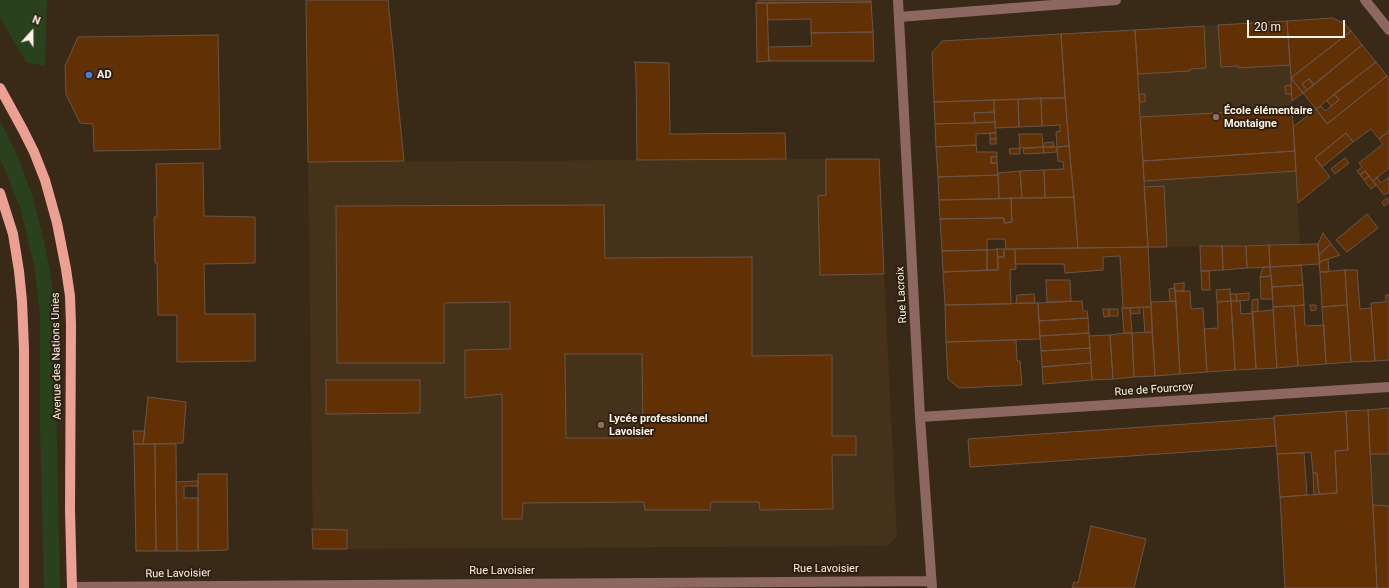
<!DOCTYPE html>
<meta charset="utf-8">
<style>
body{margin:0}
#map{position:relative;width:1389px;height:588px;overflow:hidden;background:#392a18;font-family:Roboto,sans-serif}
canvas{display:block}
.north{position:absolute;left:12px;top:12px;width:40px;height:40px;-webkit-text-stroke:3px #2e200f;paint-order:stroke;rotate:21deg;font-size:11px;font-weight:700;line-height:16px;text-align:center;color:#fcf2e7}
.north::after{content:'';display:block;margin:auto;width:14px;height:18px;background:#fcf2e7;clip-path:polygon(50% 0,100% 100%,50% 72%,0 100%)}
.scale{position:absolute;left:1247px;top:20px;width:98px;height:18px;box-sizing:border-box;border:2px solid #fcf2e7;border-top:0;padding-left:5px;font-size:12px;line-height:14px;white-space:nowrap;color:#fcf2e7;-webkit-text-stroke:3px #2e200f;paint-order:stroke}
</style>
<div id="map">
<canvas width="1389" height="588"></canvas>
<div class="north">N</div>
<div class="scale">20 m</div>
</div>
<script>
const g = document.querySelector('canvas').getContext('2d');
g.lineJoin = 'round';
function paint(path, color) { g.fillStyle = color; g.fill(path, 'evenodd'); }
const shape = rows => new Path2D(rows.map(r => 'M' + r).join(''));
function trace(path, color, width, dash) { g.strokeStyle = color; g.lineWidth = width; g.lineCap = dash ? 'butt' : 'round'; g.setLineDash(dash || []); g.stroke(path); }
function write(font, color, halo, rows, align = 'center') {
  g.font = font + ' Roboto,sans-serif'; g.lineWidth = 4; g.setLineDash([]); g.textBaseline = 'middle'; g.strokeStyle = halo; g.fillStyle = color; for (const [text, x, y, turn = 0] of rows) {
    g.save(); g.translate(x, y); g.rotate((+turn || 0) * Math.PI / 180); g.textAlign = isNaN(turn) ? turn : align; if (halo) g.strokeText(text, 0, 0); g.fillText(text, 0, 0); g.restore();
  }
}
const built = shape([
 [1287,21,1300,244,1148,247,1135,30],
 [826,159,826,195,818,196,820,275,884,274,897,537,886,546,313,549,308,162],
 [1370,454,1389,454,1389,588,1377,588]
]);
const green = shape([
 [0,0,47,0,45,66,26,62,0,18],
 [0,121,18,157,33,198,44,241,52,282,56,326,57,444,60,588,44,588,40,426,40,315,34,265,20,207,0,158]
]);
const building = shape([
 [306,0,388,0,404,161,308,162,306,0],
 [758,0,871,0,871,2,758,3,758,0],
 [871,2,873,32,811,33,811,19,768,20,767,3,871,2],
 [756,3,767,3,769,61,757,62,756,3],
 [1333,18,1345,24,1351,31,1291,78,1287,21,1333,18],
 [1287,21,1290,65,1238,68,1238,66,1221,67,1218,25,1287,21],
 [1204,26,1206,68,1190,69,1190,71,1138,74,1135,30,1204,26],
 [1135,30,1148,247,1078,248,1067,121,1061,34,1135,30],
 [1351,31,1362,45,1314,85,1309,79,1302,84,1307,90,1303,93,1291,78,1351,31],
 [873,32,874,61,769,61,768,47,812,46,811,33,873,32],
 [1061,34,1065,98,934,102,932,53,942,41,1061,34],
 [218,35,220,149,94,151,93,124,80,123,66,94,65,66,78,37,218,35],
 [1362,45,1376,62,1316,109,1303,93,1362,45],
 [635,62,669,63,670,134,785,133,786,159,637,160,636,75,635,62],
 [1376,62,1387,76,1327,124,1316,109,1321,106,1325,111,1339,100,1334,94,1376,62],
 [1387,76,1389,78,1389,131,1379,139,1371,129,1353,142,1346,133,1315,158,1330,177,1298,203,1293,127,1316,109,1327,124,1387,76],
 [1291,78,1303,93,1292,101,1291,85,1291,78],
 [1309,79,1314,85,1307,90,1302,84,1309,79],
 [1291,85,1292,94,1286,94,1285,86,1291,85],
 [1139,94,1145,94,1145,102,1140,102,1139,94],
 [1334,94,1339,100,1331,106,1327,101,1334,94],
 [1041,98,1042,126,1019,127,1018,99,1041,98],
 [1041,98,1065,98,1069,146,1057,147,1056,132,1060,131,1060,125,1042,126,1041,98],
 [1018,99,1019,127,995,128,994,100,1018,99],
 [994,100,994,112,974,113,975,123,935,124,934,102,994,100],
 [1292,109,1295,151,1143,161,1140,117,1292,109],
 [994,112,995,122,975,123,974,113,994,112],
 [995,122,996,133,976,134,976,145,936,147,935,124,995,122],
 [1389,131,1389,168,1373,181,1365,171,1360,175,1357,171,1362,167,1359,163,1383,144,1379,139,1389,131],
 [990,133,996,133,996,139,990,139,990,133],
 [1346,133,1353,142,1322,167,1315,158,1346,133],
 [1019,134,1042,134,1043,147,1020,148,1019,134],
 [990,139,996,139,996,144,990,144,990,139],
 [1053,142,1054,147,1044,147,1044,143,1053,142],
 [976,145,977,152,997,152,997,157,991,157,991,163,997,163,998,175,938,177,936,147,976,145],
 [1069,146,1074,197,1045,198,1044,170,1064,169,1063,162,1058,161,1057,147,1069,146],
 [1043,147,1044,153,1024,154,1023,149,1043,147],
 [1043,147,1057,147,1057,152,1044,153,1043,147],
 [1020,148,1020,154,1010,154,1009,149,1020,148],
 [1295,151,1296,171,1144,181,1143,161,1295,151],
 [991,157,997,157,997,163,991,163,991,157],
 [1345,158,1349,163,1335,174,1331,169,1345,158],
 [826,159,879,159,884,274,820,275,818,196,826,195,826,159],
 [203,163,204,216,255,217,255,263,204,264,205,314,255,314,255,361,177,362,177,315,158,315,157,263,155,263,154,217,157,217,156,164,203,163],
 [1044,170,1045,198,1022,198,1020,171,1044,170],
 [1020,171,1022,198,999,199,998,173,1020,171],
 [1365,171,1369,176,1364,180,1360,175,1365,171],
 [998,175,999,199,939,200,938,177,998,175],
 [1369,176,1376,185,1371,189,1364,180,1369,176],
 [1377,177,1381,183,1389,177,1389,192,1384,195,1373,181,1377,177],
 [1164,186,1167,247,1148,247,1144,187,1164,186],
 [1074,197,1078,248,1006,249,1005,239,987,239,987,250,942,251,940,219,1004,218,1004,223,1012,222,1011,198,1074,197],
 [1011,198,1012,222,1004,223,1004,218,940,219,939,200,1011,198],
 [1387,198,1389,202,1384,206,1382,202,1387,198],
 [604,205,605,258,752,257,752,356,832,355,832,436,856,436,856,455,832,455,833,509,760,510,759,502,711,502,710,510,645,510,644,502,523,503,522,519,502,519,502,394,465,398,465,350,510,349,510,302,444,303,444,363,337,363,336,206,604,205],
 [565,354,642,354,643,438,566,438,565,354],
 [1367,214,1378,228,1347,252,1336,240,1367,214],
 [1323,233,1331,244,1319,255,1318,244,1323,233],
 [1318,244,1320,264,1270,267,1269,245,1318,244],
 [1331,244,1340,255,1319,262,1319,255,1331,244],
 [1269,245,1270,267,1247,268,1246,246,1269,245],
 [1200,246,1222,246,1223,270,1201,271,1200,246],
 [1222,246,1246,246,1247,268,1223,270,1222,246],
 [1148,247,1151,307,1123,308,1120,256,1103,257,1103,270,1065,273,1064,264,1015,264,1015,249,1148,247],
 [997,249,998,270,987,270,987,250,997,249],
 [997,249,1004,249,1004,257,998,257,997,249],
 [1004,249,1015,249,1016,269,1010,270,1011,304,945,305,943,272,998,270,998,257,1004,257,1004,249],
 [987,250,987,270,943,272,942,251,987,250],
 [1328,259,1329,272,1320,272,1319,262,1328,259],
 [1301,265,1303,285,1272,287,1270,267,1301,265],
 [1263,267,1270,267,1271,276,1260,277,1263,267],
 [1345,270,1357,270,1360,309,1371,308,1375,361,1351,362,1345,270],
 [1345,270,1347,305,1322,307,1320,272,1345,270],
 [1201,271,1209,271,1210,290,1202,290,1201,271],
 [1271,276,1273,299,1261,299,1260,277,1271,276],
 [1046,280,1070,280,1071,301,1047,302,1046,280],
 [1184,283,1184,291,1175,291,1174,284,1184,283],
 [1303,285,1304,305,1273,307,1272,287,1303,285],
 [1175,288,1176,301,1170,302,1169,289,1175,288],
 [1230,289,1231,301,1217,302,1216,290,1230,289],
 [1175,291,1190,291,1191,309,1203,308,1207,372,1180,374,1175,291],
 [1249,293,1249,300,1237,301,1236,294,1249,293],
 [1034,294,1035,303,1016,303,1017,295,1034,294],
 [1230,294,1236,294,1237,301,1231,301,1230,294],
 [1386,295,1389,295,1389,360,1375,361,1371,303,1386,302,1386,295],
 [1258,299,1258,311,1252,312,1252,300,1258,299],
 [1082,301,1083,311,1087,311,1088,318,1039,321,1038,303,1082,301],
 [1176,301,1180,374,1155,376,1151,302,1176,301],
 [1231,301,1235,370,1207,372,1204,329,1218,328,1217,302,1231,301],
 [1231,301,1240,301,1241,314,1253,313,1256,369,1235,370,1231,301],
 [1038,303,1040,339,946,342,945,305,1038,303],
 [1304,305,1305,326,1324,325,1326,364,1298,366,1294,306,1304,305],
 [1310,305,1316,305,1316,310,1311,311,1310,305],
 [1347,305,1351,362,1326,364,1322,307,1347,305],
 [1294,306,1298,366,1277,368,1273,307,1294,306],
 [1139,307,1140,313,1131,314,1130,308,1139,307],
 [1143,307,1151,307,1152,332,1145,333,1143,307],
 [1122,308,1130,308,1132,333,1124,333,1122,308],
 [1103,309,1109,309,1109,316,1104,317,1103,309],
 [1109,309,1118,309,1118,316,1109,316,1109,309],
 [1273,310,1277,368,1256,369,1252,312,1273,310],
 [1088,318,1089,333,1040,336,1039,321,1088,318],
 [1152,332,1155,376,1134,377,1132,333,1152,332],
 [1089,333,1090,348,1041,351,1040,336,1089,333],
 [1124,333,1132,333,1134,377,1113,379,1110,335,1124,333],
 [1110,335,1113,379,1092,380,1089,336,1110,335],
 [1016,340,1017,361,1020,361,1022,385,959,388,948,379,946,342,1016,340],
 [1090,348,1091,363,1042,367,1041,351,1090,348],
 [1091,363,1092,380,1043,384,1042,367,1091,363],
 [326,380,420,380,420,413,326,414,326,380],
 [148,397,186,402,183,443,143,444,148,397],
 [1389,408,1389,454,1370,454,1368,410,1389,408],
 [1368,410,1377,588,1285,588,1280,497,1337,493,1335,451,1348,450,1346,411,1368,410],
 [1346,411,1348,450,1335,451,1337,493,1319,494,1317,473,1313,473,1311,452,1277,454,1274,416,1346,411],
 [1274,418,1276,446,970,467,968,439,1274,418],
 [133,431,145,431,143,444,134,444,133,431],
 [134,444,155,444,156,551,136,551,134,444],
 [155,444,176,444,177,551,156,551,155,444],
 [1304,453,1307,495,1280,497,1277,454,1304,453],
 [1313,473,1317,473,1319,494,1314,495,1313,473],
 [198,474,227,474,228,550,198,551,198,474],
 [198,481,198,486,184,486,184,498,198,498,198,551,177,551,176,482,198,481],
 [1373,505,1389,506,1389,588,1377,588,1373,505],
 [1091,526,1146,539,1134,588,1072,588,1074,582,1078,583,1091,526],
 [312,529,347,530,347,549,313,549,312,529]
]);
const minor = shape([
 [898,0,920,417,932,588],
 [1365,0,1389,30],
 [899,17,1116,0],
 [920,417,1389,387],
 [72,587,931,581]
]);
const major = shape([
 [0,88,23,130,34,152,45,180,57,223,66,269,70,296,71,325,70,510,72,588],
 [0,193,13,234,19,271,22,301,24,349,24,588]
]);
const markers = [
 [89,75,4,"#3f7fe0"],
 [1216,117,4,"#8d6e63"],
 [601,425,4,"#8d6e63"]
];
const poiNames = [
 ["AD",97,75],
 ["École élémentaire",1224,111],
 ["Montaigne",1224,124],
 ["Lycée professionnel",609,419],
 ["Lavoisier",609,432]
];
const streetNames = [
 ["Rue Lacroix",902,295,-93],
 ["Avenue des Nations Unies",57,356,-91],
 ["Rue de Fourcroy",1154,390,-4],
 ["Rue Lavoisier",826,569],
 ["Rue Lavoisier",502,571],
 ["Rue Lavoisier",178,574,-1]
];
paint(built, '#45321b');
paint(green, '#2a411d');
paint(building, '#613005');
trace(building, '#6a5547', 1);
trace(minor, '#8d6861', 10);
trace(major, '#eca094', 10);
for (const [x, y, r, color] of markers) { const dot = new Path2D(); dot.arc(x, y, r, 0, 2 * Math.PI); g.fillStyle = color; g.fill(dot); trace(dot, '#2e200f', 1.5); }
write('bold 11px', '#fcf2e7', '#2e200f', poiNames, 'left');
write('11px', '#fcf2e7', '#2e200f', streetNames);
</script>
